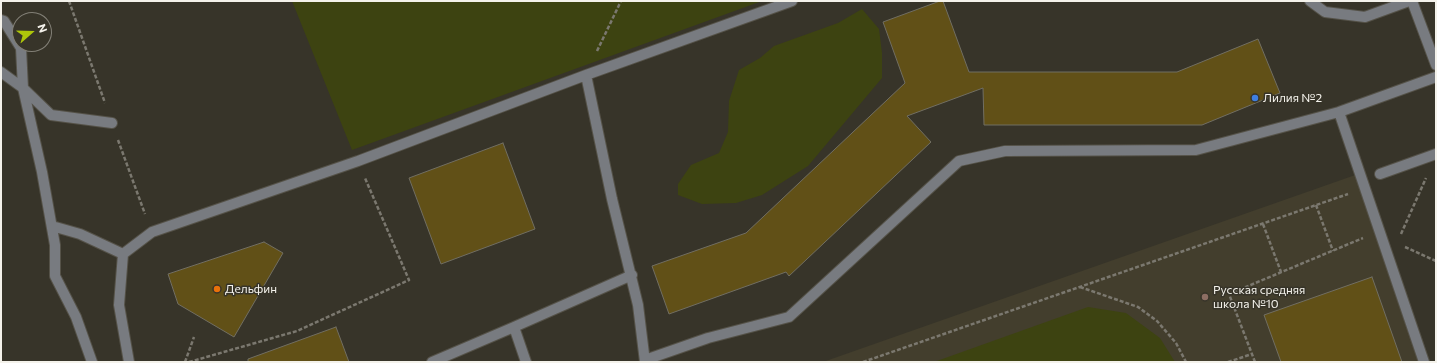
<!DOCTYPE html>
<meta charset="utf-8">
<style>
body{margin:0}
#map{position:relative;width:1437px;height:363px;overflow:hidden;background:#373429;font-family:Commissioner,sans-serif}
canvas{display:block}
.frame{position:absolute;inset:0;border:2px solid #f4f2eb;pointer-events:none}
.north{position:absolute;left:12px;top:12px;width:40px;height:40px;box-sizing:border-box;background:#373429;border:1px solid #838077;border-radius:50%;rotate:70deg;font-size:11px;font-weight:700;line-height:16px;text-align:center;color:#f4f2eb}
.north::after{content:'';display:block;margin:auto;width:14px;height:18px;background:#aec60a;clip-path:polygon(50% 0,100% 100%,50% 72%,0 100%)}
</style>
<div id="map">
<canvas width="1437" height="363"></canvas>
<div class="frame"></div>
<div class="north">N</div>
</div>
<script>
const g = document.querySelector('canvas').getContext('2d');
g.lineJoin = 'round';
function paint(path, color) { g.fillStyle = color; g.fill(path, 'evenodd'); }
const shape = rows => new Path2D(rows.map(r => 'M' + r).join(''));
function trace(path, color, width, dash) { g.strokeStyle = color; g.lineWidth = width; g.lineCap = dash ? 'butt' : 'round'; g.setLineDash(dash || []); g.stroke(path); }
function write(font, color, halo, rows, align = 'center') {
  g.font = font + ' Commissioner,sans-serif'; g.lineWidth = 3; g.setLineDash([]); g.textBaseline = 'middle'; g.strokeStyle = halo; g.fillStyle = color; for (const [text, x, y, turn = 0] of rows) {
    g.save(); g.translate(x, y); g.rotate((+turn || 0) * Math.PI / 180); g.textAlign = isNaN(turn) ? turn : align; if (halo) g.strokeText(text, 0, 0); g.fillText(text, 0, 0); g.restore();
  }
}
const built = shape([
 [1361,173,1424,362,823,362]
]);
const green = shape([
 [292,1,762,1,352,150],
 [862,9,879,29,882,53,882,78,808,166,762,195,736,203,702,204,678,195,678,184,691,165,719,153,728,132,729,101,739,70,760,58,774,46,838,23],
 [1088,307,1126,313,1160,338,1175,362,934,362]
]);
const building = shape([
 [940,1,943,1,969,72,1177,72,1258,39,1280,93,1202,125,984,125,983,88,907,116,931,142,789,276,786,272,669,314,652,266,746,233,905,83,883,22,940,1],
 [503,143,535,229,441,264,409,178,503,143],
 [264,242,283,253,234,337,178,304,168,274,264,242],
 [1372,277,1402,362,1281,362,1264,315,1372,277],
 [336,327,349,362,248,362,248,359,336,327]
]);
const path = shape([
 [69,1,105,103],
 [597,51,621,1],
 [118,140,145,214],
 [1316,205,1333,251],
 [1263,224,1281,272],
 [1401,234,1426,178],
 [1405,247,1436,261],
 [1080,287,1138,307,1157,321,1176,343,1186,362],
 [185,362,194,337],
 [189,362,297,331,409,280,365,178],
 [863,362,1348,194],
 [1228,362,1252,354],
 [1255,362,1229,294,1363,238]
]);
const minor = shape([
 [1310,1,1325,12,1365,17,1409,1],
 [1412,1,1436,65],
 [1,20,4,21,21,48,23,88,42,172,55,245,55,276,76,317,92,362],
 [1,72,23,88,51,115,112,123],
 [586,75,612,199,638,305,645,362],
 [1339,112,1424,362],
 [1380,174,1436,154],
 [52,226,80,234,123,254],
 [645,360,708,338,789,317,959,161,1005,151,1196,150,1339,112,1436,77],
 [129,362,119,305,123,254,152,232,358,161,586,75,792,1],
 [432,362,514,327],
 [526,362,514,327,632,275]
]);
const markers = [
 [1255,98,4,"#3f7fe0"],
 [217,289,4,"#e8710a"],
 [1205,297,4,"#8d6e63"]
];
const poiNames = [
 ["Лилия №2",1263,98],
 ["Дельфин",225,289],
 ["Русская средняя",1213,290],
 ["школа №10",1213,304]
];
paint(built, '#433e2d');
paint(green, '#3d4311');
paint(building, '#615017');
trace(building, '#716e62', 1);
trace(minor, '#555248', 12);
trace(path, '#7b786f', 2.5, [4, 2]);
trace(minor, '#787b80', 10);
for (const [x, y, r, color] of markers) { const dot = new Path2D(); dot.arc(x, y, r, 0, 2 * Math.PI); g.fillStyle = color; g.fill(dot); trace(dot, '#373429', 1.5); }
write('12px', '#f4f2eb', '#373429', poiNames, 'left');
</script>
